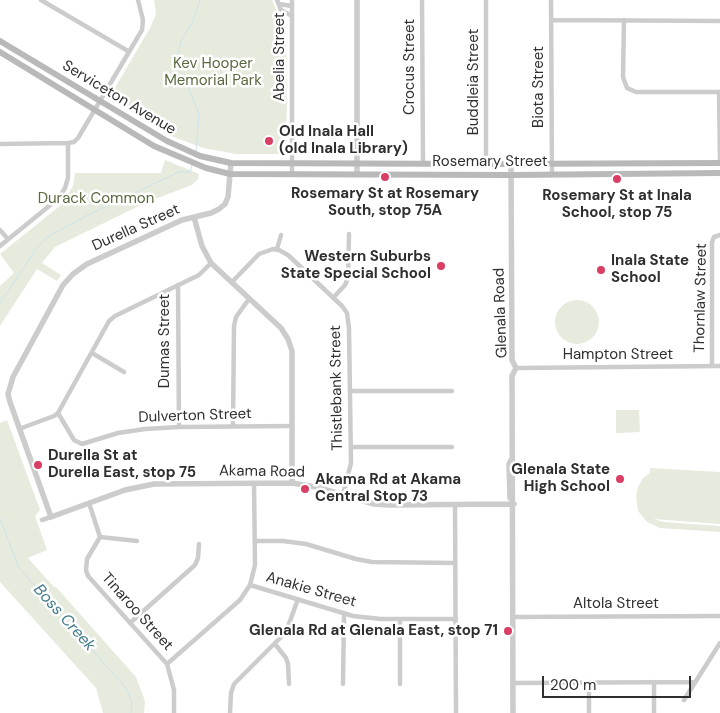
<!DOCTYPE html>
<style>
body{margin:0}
#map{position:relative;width:720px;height:713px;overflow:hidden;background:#fff;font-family:"DM Sans",sans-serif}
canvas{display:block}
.scale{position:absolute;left:542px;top:676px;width:149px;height:22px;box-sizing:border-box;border:2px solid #2f2f2f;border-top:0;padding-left:6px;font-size:15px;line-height:18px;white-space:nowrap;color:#2f2f2f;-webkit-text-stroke:4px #fff;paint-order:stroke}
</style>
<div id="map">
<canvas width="720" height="713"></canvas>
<div class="scale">200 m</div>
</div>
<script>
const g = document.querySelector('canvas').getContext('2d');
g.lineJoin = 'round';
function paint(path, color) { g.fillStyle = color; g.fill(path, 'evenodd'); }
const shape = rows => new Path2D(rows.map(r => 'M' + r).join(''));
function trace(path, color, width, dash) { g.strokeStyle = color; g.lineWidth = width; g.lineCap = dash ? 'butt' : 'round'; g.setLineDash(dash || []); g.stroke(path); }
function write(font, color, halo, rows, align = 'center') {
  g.font = font + ' "DM Sans",sans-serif'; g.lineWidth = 5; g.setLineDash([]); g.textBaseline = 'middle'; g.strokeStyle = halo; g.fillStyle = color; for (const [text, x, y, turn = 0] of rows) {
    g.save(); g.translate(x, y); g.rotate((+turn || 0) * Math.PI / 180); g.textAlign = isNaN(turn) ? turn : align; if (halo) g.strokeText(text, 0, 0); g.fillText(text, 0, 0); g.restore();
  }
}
const green = shape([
 [154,0,272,0,284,29,286,39,287,106,285,154,236,154,203,148,171,136,109,98,150,28,156,14],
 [165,160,199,174,198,179,192,185,147,202,55,247,42,263,61,275,57,281,37,269,0,326,0,286,14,273,0,254,61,205,73,186,75,173,161,173],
 '555 322a22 22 0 1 1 44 0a22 22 0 1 1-44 0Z',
 [616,410,639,410,640,432,616,433],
 [7,420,40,510,35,516,47,550,28,558,54,587,56,587,136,677,145,701,144,713,103,713,96,688,0,582,0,423],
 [650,468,720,472,720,524,653,519,664,522,720,526,720,532,660,528,647,522,638,511,636,496,638,487,643,478,650,473]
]);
const stream = shape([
 [196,151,199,114,177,61,181,41,193,21,200,0],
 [0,303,36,249,47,237,92,213,179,172,190,172,192,165],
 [0,519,19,568,126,688,132,703,131,713]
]);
const minor = shape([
 [41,0,128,51],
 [277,0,281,10,292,16],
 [292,0,292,174],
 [422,0,423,163],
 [486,0,486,164],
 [551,0,552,174],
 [279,4,292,6],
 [552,20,720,21],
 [624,20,623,77,627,88,636,92,720,92],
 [719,92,720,163],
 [0,144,68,143,74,142,78,138,142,30,143,20,138,0],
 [0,230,8,239],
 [0,246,59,198,65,188,68,178,68,143],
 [277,249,281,235],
 [232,282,259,254,273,249,279,250,288,255,342,306,347,313,349,328,351,463,343,495],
 [178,285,179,427],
 [333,298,345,285,348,278,349,234],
 [92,353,124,372],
 [712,366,712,242,714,237,720,235],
 [516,368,720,366],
 [350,391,452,391],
 [58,413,74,440,82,444,118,433,145,429,179,427,292,426],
 [233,426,234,326,236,317,249,299],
 [19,429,54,416,58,413,109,321,115,316,199,275,211,263],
 [351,447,452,447],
 [89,503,100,537,87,559,86,570,88,576,167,664,174,690,174,713],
 [455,505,456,713],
 [42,520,51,517],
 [100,537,137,541],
 [255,541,283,541,306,544,356,559,372,562,455,563],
 [250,585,353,616,381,619,456,619],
 [512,617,720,616],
 [130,623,195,565,198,558,199,544],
 [275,644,286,658,288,664,289,684],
 [167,664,240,600,250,585,255,565,254,483],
 [589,682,589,713],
 [512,683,695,682],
 [343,684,344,614],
 [400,684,400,619],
 [684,700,720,643],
 [230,713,231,693,234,684,286,632,298,599],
 [654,713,654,682]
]);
const tertiary = shape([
 [231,163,228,197,225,204,219,209,211,213,182,220,87,264,73,274,63,285,13,377,8,394,10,402,51,517,125,490,154,484,292,483,316,487,374,504,389,505,514,504],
 [511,164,512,360,516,368,512,376,513,713],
 [357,174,357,0],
 [194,217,202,246,211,263,281,328,288,339,292,351,292,483],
 [510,498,509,464,511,460]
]);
const secondary = shape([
 [0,41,167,141,200,156,231,163,486,164,720,163],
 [0,52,154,146,206,168,230,174,511,175,720,173]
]);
const markers = [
 [269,141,5,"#d93e64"],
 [385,177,5,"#d93e64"],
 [617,179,5,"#d93e64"],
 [441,266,5,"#d93e64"],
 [601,270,5,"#d93e64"],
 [38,465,5,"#d93e64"],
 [620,479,5,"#d93e64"],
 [305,489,5,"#d93e64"],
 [508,631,5,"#d93e64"]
];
const streetNames = [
 ["Abelia Street",280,57,-90],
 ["Crocus Street",410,67,-90],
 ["Buddleia Street",474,82,-90],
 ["Biota Street",539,87,-90],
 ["Serviceton Avenue",119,98,31],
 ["Rosemary Street",490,162],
 ["Durella Street",136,228,-24],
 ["Thornlaw Street",701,298,-89],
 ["Glenala Road",501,313,-92],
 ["Dumas Street",165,341,-90],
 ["Hampton Street",618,355],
 ["Thistlebank Street",337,388,-91],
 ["Dulverton Street",195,416,-2],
 ["Akama Road",262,472,1],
 ["Anakie Street",311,590,16],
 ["Altola Street",616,604],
 ["Tinaroo Street",137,612,48]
];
const parkNames = [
 ["Kev Hooper",213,64],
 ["Memorial Park",213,81],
 ["Durack Common",96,199]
];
const poiNames = [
 ["Old Inala Hall",279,132],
 ["(old Inala Library)",279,149],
 ["Rosemary St at Rosemary",385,194,"center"],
 ["South, stop 75A",385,211,"center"],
 ["Rosemary St at Inala",617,196,"center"],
 ["School, stop 75",617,213,"center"],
 ["Western Suburbs",431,257,"right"],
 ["State Special School",431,274,"right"],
 ["Inala State",611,261],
 ["School",611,278],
 ["Durella St at",48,456],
 ["Durella East, stop 75",48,473],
 ["Glenala State",610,470,"right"],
 ["High School",610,487,"right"],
 ["Akama Rd at Akama",315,480],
 ["Central Stop 73",315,497],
 ["Glenala Rd at Glenala East, stop 71",498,631,"right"]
];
const waterNames = [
 ["Boss Creek",64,618,48]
];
paint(green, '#e7ebde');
trace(stream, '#cbe3ea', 1);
trace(minor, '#ccc', 4.5);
trace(tertiary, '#ccc', 5.5);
trace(secondary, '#b9b9b9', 6);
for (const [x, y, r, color] of markers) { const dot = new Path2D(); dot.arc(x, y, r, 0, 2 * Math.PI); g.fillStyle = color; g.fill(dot); trace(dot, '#fff', 2); }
write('15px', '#2f2f2f', '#fff', streetNames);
write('15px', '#59683f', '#fff', parkNames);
write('bold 15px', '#2f2f2f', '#fff', poiNames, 'left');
write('italic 16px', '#427c8c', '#fff', waterNames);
</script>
